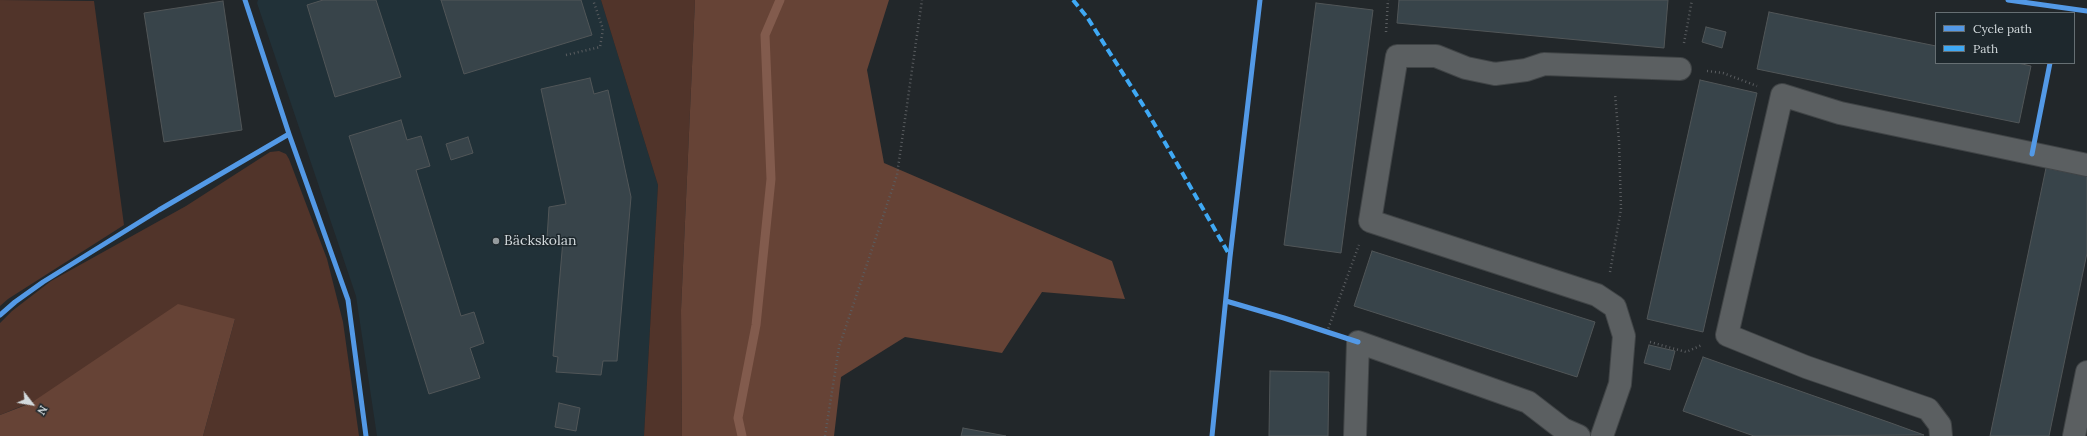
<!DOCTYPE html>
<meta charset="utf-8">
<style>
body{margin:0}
#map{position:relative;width:2087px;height:436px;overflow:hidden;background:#22272a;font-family:Lora,serif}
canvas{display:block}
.legend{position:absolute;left:1935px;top:12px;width:140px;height:52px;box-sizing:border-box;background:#1e282d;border:1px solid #666f73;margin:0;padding:5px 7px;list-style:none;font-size:12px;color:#d3dadd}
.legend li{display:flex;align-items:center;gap:8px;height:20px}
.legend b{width:20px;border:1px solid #666f73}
.north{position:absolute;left:12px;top:384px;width:40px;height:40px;-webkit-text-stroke:3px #1e282d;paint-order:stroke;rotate:121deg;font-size:11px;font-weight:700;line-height:16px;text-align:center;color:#d3dadd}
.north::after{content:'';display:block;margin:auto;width:14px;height:18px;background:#d3dadd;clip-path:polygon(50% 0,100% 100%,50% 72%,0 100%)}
</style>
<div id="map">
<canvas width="2087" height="436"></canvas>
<ul class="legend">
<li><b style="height:5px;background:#5399e6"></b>Cycle path</li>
<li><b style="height:5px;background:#3fa9f5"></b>Path</li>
</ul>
<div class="north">N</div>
</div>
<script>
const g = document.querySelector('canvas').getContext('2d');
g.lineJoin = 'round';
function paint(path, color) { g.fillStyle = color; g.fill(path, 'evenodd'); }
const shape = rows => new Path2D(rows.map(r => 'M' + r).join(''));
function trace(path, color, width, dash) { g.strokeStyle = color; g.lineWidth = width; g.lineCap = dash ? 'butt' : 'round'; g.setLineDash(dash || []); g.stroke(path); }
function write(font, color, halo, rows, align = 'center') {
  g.font = font + ' Lora,serif'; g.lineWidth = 3; g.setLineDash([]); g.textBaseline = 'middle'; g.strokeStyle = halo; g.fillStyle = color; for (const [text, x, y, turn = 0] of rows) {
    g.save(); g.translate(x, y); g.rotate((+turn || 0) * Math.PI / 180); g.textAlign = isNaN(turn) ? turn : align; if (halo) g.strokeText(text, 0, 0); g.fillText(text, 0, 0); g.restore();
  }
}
const built = shape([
 [258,0,601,0,658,185,644,436,377,436,356,296,257,3]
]);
const green = shape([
 [0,0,94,1,124,225,8,299,0,306],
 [601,0,695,0,681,310,682,436,644,436,658,185],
 [279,151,286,154,289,159,327,259,343,322,359,436,203,436,235,319,0,415,0,323,12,311,51,281,186,206,270,152]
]);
const forest = shape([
 [695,0,889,0,867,70,884,163,1112,261,1125,299,1042,292,1002,353,905,337,841,377,834,436,682,436,681,310],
 [178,304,235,319,203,436,0,436,0,415,31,403]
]);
const stream = shape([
 [742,436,738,418,756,325,771,179,765,35,780,0]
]);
const building = shape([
 [323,0,376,0,401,77,335,97,307,5,323,0],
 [441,0,581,0,592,35,464,74,441,0],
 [1399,0,1668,0,1664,48,1397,23,1399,0],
 [223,1,242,130,164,142,144,13,223,1],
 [1316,3,1373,10,1341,253,1284,245,1316,3],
 [1769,12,1936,46,1936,63,2018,63,2031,66,2019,123,1757,69,1769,12],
 [1706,27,1726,32,1722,48,1702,42,1706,27],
 [590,78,594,94,608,90,631,197,617,361,603,361,601,375,556,372,558,357,553,356,563,240,547,239,549,207,566,204,541,89,590,78],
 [1700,80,1757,93,1703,332,1647,319,1700,80],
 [401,120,407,140,421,136,430,166,416,170,461,316,474,312,484,343,470,348,480,378,429,394,349,136,401,120],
 [468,137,473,153,451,160,446,144,468,137],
 [2046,168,2087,176,2087,253,2049,436,1990,436,2046,168],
 [1372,251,1595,322,1577,377,1354,306,1372,251],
 [1649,345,1675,351,1670,370,1644,363,1649,345],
 [1703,357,1891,423,1924,435,1754,436,1683,411,1703,357],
 [1270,371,1329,372,1328,436,1269,436,1270,371],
 [559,403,580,408,576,431,555,427,559,403],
 [963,428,1006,436,961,436,963,428]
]);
const path = shape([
 [1386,32,1388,0],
 [1684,43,1692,0],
 [566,55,600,47,603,29,593,0],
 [1707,71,1723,73,1757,86],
 [1610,272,1621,209,1619,141,1615,94],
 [1327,332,1359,245],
 [1650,342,1686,352,1702,345],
 [825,436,839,347,897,175,922,0]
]);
const minor = shape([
 [1355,436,1358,342,1528,402,1563,429,1579,436],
 [1602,436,1620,384,1624,336,1615,307,1597,295,1370,221,1397,56,1436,56,1466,68,1495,74,1526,70,1544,64,1680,69],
 [1941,436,1940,425,1928,409,1806,367,1727,335,1782,95,1840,113,2087,165],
 [2074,436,2087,372]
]);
const quiet = shape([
 [1073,0,1087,17,1148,113,1230,256]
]);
const cycleway = shape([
 [245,0,289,134,348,300,366,436],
 [2008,0,2087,11],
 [2032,154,2050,63],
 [1226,301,1284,318,1358,342],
 [0,315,15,302,43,282,159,210,289,134],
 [1212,436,1230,257,1260,0]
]);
const markers = [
 [496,241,4,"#959b9e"]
];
const poiNames = [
 ["Bäckskolan",504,241]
];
paint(built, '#213138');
paint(green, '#51342a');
paint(forest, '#664336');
trace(stream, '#825b4d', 9);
paint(building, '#38444a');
trace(building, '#515658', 1);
trace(minor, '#404446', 24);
trace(path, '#5a5d60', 2.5, [1, 3]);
trace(minor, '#5b5f61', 22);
trace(quiet, '#3fa9f5', 4, [8, 4]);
trace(cycleway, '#5399e6', 5);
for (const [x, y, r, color] of markers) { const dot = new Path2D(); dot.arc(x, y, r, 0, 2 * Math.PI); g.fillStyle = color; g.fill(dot); trace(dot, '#1e282d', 1.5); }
write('14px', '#d3dadd', '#1e282d', poiNames, 'left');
</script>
